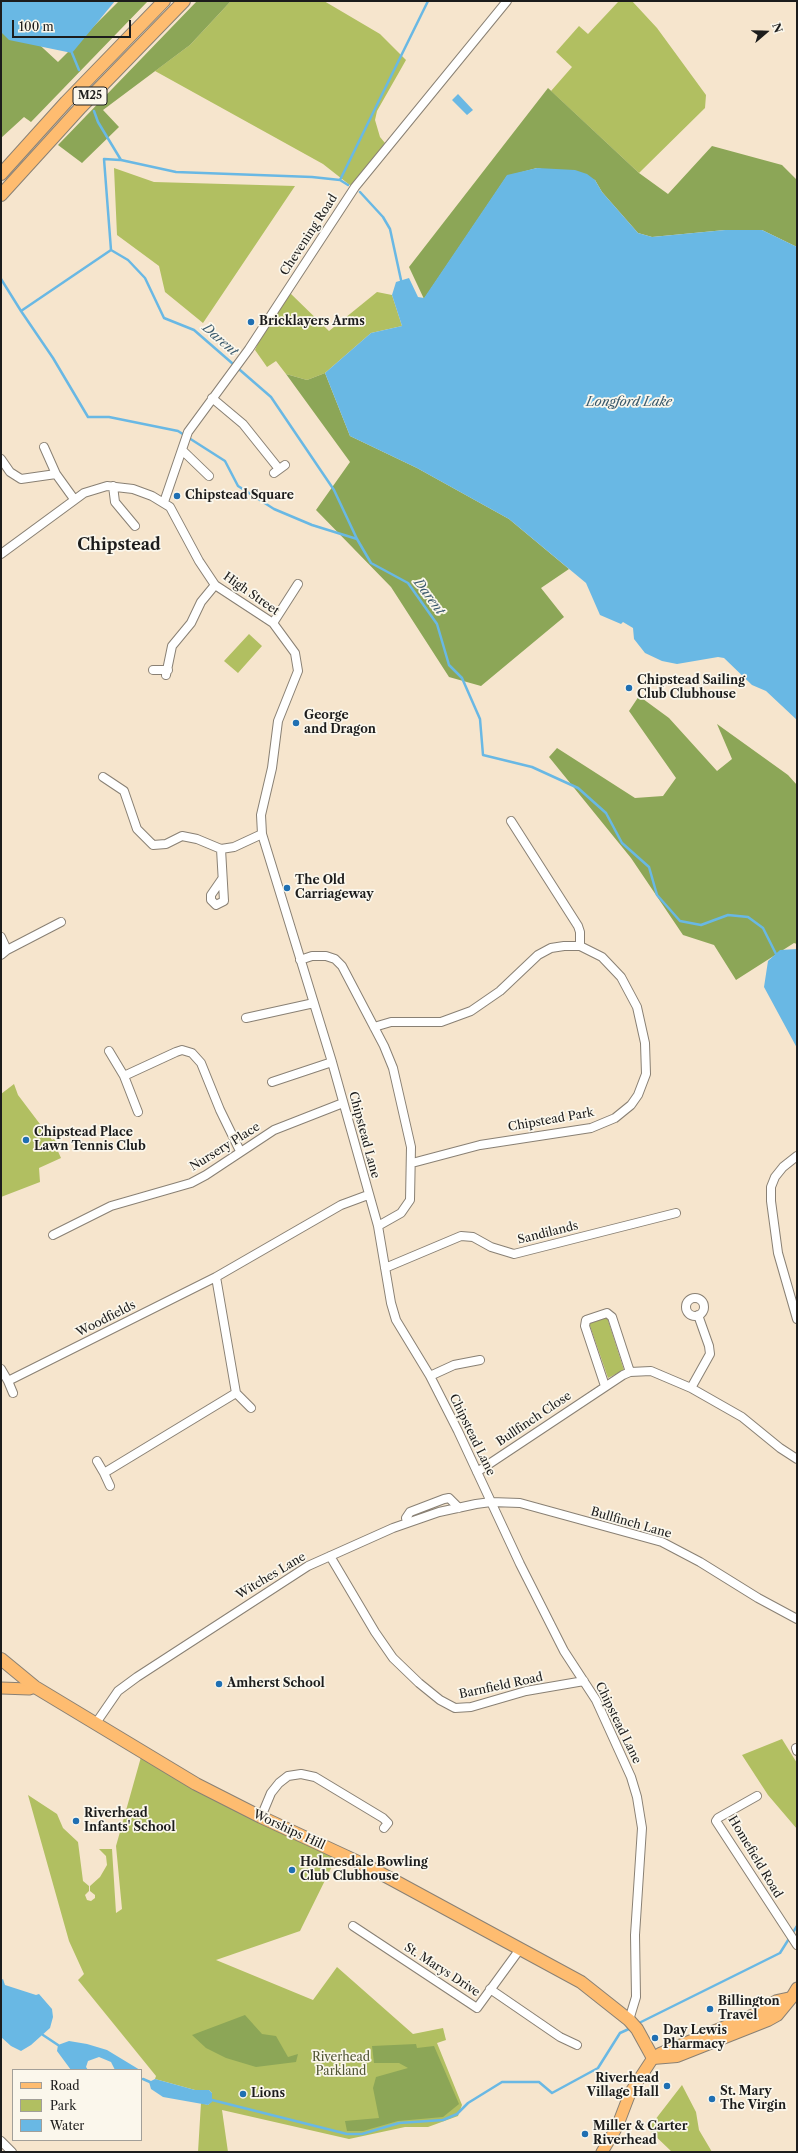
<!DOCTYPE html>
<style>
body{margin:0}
#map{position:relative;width:798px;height:2153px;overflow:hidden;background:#f6e5cd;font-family:"Libre Caslon Text",serif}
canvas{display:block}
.frame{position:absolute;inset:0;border:2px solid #1c1c1c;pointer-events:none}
.legend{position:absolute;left:12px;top:2069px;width:130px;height:72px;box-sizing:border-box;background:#fbf7ec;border:1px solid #a29f99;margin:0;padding:5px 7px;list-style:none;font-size:12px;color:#1c1c1c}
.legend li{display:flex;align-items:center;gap:8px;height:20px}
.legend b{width:20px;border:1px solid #a29f99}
.north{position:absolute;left:746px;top:12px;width:40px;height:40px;-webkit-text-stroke:3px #fbf7ec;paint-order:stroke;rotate:70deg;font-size:11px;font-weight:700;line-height:16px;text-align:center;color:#1c1c1c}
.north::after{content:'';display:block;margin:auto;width:14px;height:18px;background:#1c1c1c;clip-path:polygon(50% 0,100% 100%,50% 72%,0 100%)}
.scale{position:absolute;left:12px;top:20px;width:119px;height:18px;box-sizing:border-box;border:2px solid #1c1c1c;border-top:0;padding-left:5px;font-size:12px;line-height:14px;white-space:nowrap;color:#1c1c1c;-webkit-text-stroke:3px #fbf7ec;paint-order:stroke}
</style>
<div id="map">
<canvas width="798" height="2153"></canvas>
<div class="frame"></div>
<ul class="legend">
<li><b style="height:5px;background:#febc70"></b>Road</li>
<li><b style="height:11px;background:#b1bf61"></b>Park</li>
<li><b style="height:11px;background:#69b8e4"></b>Water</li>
</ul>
<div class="north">N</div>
<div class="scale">100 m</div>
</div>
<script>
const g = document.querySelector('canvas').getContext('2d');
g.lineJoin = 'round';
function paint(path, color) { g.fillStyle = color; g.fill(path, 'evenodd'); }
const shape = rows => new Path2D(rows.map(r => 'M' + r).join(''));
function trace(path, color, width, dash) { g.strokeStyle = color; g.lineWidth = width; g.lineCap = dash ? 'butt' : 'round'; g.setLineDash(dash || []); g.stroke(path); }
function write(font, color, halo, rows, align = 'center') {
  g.font = font + ' "Libre Caslon Text",serif'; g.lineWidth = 3.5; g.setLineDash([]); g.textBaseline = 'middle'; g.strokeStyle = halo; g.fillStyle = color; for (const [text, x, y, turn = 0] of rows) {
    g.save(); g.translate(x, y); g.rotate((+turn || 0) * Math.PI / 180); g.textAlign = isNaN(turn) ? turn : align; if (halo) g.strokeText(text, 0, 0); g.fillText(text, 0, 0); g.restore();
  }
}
const green = shape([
 [231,1,324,1,380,34,406,60,377,111,375,120,380,137,385,143,351,186,323,164,155,71,190,45],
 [632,1,657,28,706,95,705,108,639,173,551,91,572,67,556,52,579,26,588,34,618,2],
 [114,168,154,182,295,186,203,323,165,292,159,266,117,235],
 [289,292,329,331,377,292,392,295,402,326,371,333,325,373,307,380,286,374,276,361,267,367,255,350,259,341],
 [249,634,262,646,238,673,224,661],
 [14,1084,18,1095,52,1140,54,1139,57,1142,56,1147,61,1158,39,1168,40,1182,1,1197,1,1094],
 [607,1317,624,1370,608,1378,589,1323],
 [782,1739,797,1763,797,1829,768,1795,742,1755],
 [143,1750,339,1852,300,1931,216,1960,313,2000,337,1967,413,2034,443,2028,446,2040,437,2043,462,2105,458,2116,428,2127,405,2127,349,2139,222,2110,228,2152,198,2152,201,2103,208,2105,212,2101,212,2093,209,2090,195,2090,155,2079,156,2076,78,1980,84,1974,69,1941,28,1795,57,1814,63,1828,78,1842,83,1881,89,1886,89,1891,85,1895,87,1900,91,1901,95,1898,95,1895,90,1891,90,1886,100,1877,107,1865,106,1856,99,1849,112,1849,116,1913,122,1909,116,1846],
 [682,2085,696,2112,699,2130,712,2152,672,2152,648,2129]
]);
const forest = shape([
 [119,1,148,1,31,122,24,117,1,138,1,21,30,36,58,62],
 [197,1,231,1,190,45,103,110,119,127,82,163,58,145],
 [548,88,639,173,668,194,712,146,782,165,797,180,797,247,762,230,725,230,652,237,638,233,602,192,595,180,537,168,507,176,424,299,409,267],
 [325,373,350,436,417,468,509,519,569,569,541,588,564,617,481,686,449,677,391,587,316,510,350,462,286,374,307,380],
 [639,696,669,718,717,771,732,759,717,724,788,775,797,785,797,944,794,943,736,980,714,945,683,935,631,858,549,757,557,748,635,798,663,796,676,778,629,711],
 [245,2015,262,2034,276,2036,288,2057,298,2054,296,2062,256,2067,226,2058,206,2048,192,2035],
 [416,2044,417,2048,434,2046,459,2104,443,2117,398,2121,363,2131,347,2131,345,2121,379,2118,373,2088,376,2077,408,2068,399,2063,374,2063,372,2046]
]);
const water = shape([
 [1,1,115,1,72,53,9,40,1,32],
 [458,94,473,110,467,115,452,100],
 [537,168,575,170,587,174,595,180,602,192,638,233,652,237,725,230,762,230,797,247,797,720,766,691,752,685,724,658,718,657,677,664,662,661,645,653,634,639,633,628,623,622,621,624,600,615,586,583,509,519,417,468,350,436,325,373,371,333,402,326,392,295,396,282,409,278,418,297,424,298,507,175],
 [797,949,797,1048,764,987,768,961,780,950],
 [3,1979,5,1985,36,1995,39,1994,52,2009,53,2017,50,2028,31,2045,21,2051,11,2046,1,2037,1,1980],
 [69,2041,87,2044,107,2050,140,2070,115,2070,111,2062,99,2057,88,2061,86,2067,88,2070,71,2070,57,2051,58,2045],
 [155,2079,195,2090,209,2090,212,2093,212,2102,208,2105,163,2097,151,2089,149,2082]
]);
const stream = shape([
 [72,53,79,70],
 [94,111,98,122,121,160,176,172,312,177,340,180,348,185],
 [340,180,428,1],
 [360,192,383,217,390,229,401,280],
 [111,250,104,159,120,160],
 [1,279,21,311,111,250,128,260,145,278,164,318,194,330,271,397,334,490,357,539,371,563,408,583,437,624,449,665,462,678,480,719,483,755,532,767,578,788,606,813,622,843,649,867,657,895,680,921,701,925,728,915,748,917,763,928,777,956],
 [21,311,53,358,88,417,109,417,178,431,225,461,238,486,274,509,312,525,357,539],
 [637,2024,780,1953,797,1926],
 [43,2035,58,2045],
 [143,2079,150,2082],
 [212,2100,347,2134,362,2134,399,2123,443,2120,457,2114,468,2103,502,2082,539,2082,552,2093,598,2068,620,2033,631,2028]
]);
const minor = shape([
 [212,398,243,424,279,469],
 [44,447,56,474],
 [182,450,209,476],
 [1,459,10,472,21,479,56,474,74,499],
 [274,473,285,465],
 [113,486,115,502,135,526],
 [164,502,188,432,249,349,355,187,507,1],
 [1,554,84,493,107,486,133,489,152,496,170,507,199,561,215,585,273,623,295,653,298,671,278,721,272,768,261,815,262,834,332,1062,378,1226,391,1303,396,1320,430,1376,458,1431,520,1564,564,1651,596,1700,631,1777,637,1797,642,1828,635,1935,636,1997,629,2020],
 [273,623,298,584],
 [153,670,168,670],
 [166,675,172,646,191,623,201,602,215,585],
 [103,777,124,791,137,829,153,845,166,844,182,836,197,839,221,849,234,847,262,834],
 [511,821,578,926,580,932,580,946],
 [221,849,224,901,216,905,211,900,211,895,222,879],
 [1,937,7,950,1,955],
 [7,950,61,922],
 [300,960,312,956,326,956,335,959,342,966,384,1046,393,1068,411,1147,410,1200,401,1213,378,1226],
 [246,1018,314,1003],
 [374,1027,391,1022,441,1022,471,1011,500,991,538,955,551,948,564,946,580,946,602,957,621,977,637,1007,645,1043,646,1074,638,1095,631,1105,615,1118,591,1128,480,1145,412,1163],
 [109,1051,124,1076,138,1112],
 [124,1076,176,1052,182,1050,192,1053,201,1063,220,1110,240,1151],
 [272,1082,332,1062],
 [797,1156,783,1167,775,1177,771,1187,771,1201,778,1253,797,1319],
 [53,1235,111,1206,191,1183,206,1175,274,1130,343,1103],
 [385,1268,461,1236,473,1237,491,1247,514,1254,676,1213],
 '686 1307a9 9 0 1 1 18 0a9 9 0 1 1-18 0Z',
 [1,1369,8,1381,216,1277],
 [430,1376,454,1365,480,1360],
 [8,1381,13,1393],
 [605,1386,585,1326,586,1320,607,1313,612,1317,630,1372],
 [691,1388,710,1354,709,1346,698,1315],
 [236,1393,251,1408],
 [97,1461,104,1473],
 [477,1472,623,1375,630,1372,651,1371,691,1388,742,1417,780,1448,797,1459],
 [110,1486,104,1473,236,1393,216,1277,341,1205,368,1195],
 [407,1523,406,1518,410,1512,444,1499,449,1498,459,1508],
 [330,1556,375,1632,393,1658,419,1683,440,1700,455,1708,471,1707,526,1691,584,1681],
 [96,1723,118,1691,137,1677,308,1566,393,1528,439,1512,476,1504,491,1502,520,1503,662,1542,700,1562,758,1598,797,1619],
 [796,1748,797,1751],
 [757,1796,718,1818,716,1821,797,1945],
 [261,1817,271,1793,279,1783,288,1776,301,1774,315,1777,383,1818,388,1823,384,1828],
 [353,1926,477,2008,520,1949],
 [490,1989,560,2037,577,2045],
 [1,2141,12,2152]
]);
const major = shape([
 [1,1688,29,1689,35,1687],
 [791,1998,797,1988],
 [602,2152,617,2127,630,2093,653,2058]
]);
const highway = shape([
 [1,174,66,102,164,1],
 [1,195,81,107,184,1],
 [1,1659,35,1687,196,1784,261,1817,369,1867,581,1982,629,2020,637,2029,653,2058],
 [660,2054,754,2015,777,2001,791,1998],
 [653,2058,677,2056,768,2020,777,2015,791,1998]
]);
const markers = [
 [251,322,4,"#1f6fb2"],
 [177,496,4,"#1f6fb2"],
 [629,688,4,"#1f6fb2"],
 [296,723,4,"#1f6fb2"],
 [287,888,4,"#1f6fb2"],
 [26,1140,4,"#1f6fb2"],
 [219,1684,4,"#1f6fb2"],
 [76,1821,4,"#1f6fb2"],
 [292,1870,4,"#1f6fb2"],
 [710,2009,4,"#1f6fb2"],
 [655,2038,4,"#1f6fb2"],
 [667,2086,4,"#1f6fb2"],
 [243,2094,4,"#1f6fb2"],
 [712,2099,4,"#1f6fb2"],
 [585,2134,4,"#1f6fb2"]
];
const shields = [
 [90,96,34]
];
const shieldNames = [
 ["M25",90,96]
];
const streetNames = [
 ["Chevening Road",309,235,-57],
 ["High Street",251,594,35],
 ["Chipstead Park",551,1120,-10],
 ["Chipstead Lane",364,1135,75],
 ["Nursery Place",225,1147,-32],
 ["Sandilands",548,1233,-14],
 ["Woodfields",106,1319,-27],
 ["Bullfinch Close",534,1419,-34],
 ["Chipstead Lane",472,1435,64],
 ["Bullfinch Lane",631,1523,16],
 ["Witches Lane",271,1576,-31],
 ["Barnfield Road",501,1686,-12],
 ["Chipstead Lane",618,1723,64],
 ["Worships Hill",289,1830,25],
 ["Homefield Road",755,1857,59],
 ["St. Marys Drive",442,1970,33]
];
const poiNames = [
 ["Bricklayers Arms",259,322],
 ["Chipstead Square",185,496],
 ["Chipstead Sailing",637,681],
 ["Club Clubhouse",637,695],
 ["George",304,716],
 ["and Dragon",304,730],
 ["The Old",295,881],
 ["Carriageway",295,895],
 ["Chipstead Place",34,1133],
 ["Lawn Tennis Club",34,1147],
 ["Amherst School",227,1684],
 ["Riverhead",84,1814],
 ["Infants' School",84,1828],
 ["Holmesdale Bowling",300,1863],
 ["Club Clubhouse",300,1877],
 ["Billington",718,2002],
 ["Travel",718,2016],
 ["Day Lewis",663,2031],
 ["Pharmacy",663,2045],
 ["Riverhead",659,2079,"right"],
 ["Village Hall",659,2093,"right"],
 ["St. Mary",720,2092],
 ["The Virgin",720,2106],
 ["Lions",251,2094],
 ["Miller & Carter",593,2127],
 ["Riverhead",593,2141]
];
const parkNames = [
 ["Riverhead",341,2058],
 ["Parkland",341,2072]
];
const waterNames = [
 ["Darent",220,340,41],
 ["Longford Lake",629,402],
 ["Darent",429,597,53]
];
const districtNames = [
 ["Chipstead",119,545]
];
paint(green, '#b1bf61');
paint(forest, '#8ca657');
paint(water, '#69b8e4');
trace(stream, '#69b8e4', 2.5);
trace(minor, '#898074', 10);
trace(major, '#898074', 13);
trace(highway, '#898074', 14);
trace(minor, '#fff', 8);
trace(major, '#febc70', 11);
trace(highway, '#febc70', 12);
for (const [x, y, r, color] of markers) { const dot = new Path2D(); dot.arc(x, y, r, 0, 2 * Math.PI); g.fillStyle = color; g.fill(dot); trace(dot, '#fbf7ec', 1.5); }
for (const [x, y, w] of shields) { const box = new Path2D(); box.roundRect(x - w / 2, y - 9, w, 18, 3); g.fillStyle = '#fbf7ec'; g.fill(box); trace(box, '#1c1c1c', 1); }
write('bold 11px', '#1c1c1c', null, shieldNames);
write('12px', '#1c1c1c', '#fbf7ec', streetNames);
write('bold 12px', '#1c1c1c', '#fbf7ec', poiNames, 'left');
write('12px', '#505534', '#fbf7ec', parkNames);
write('italic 13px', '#3b5a6c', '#fbf7ec', waterNames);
write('bold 16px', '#1c1c1c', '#fbf7ec', districtNames);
</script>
